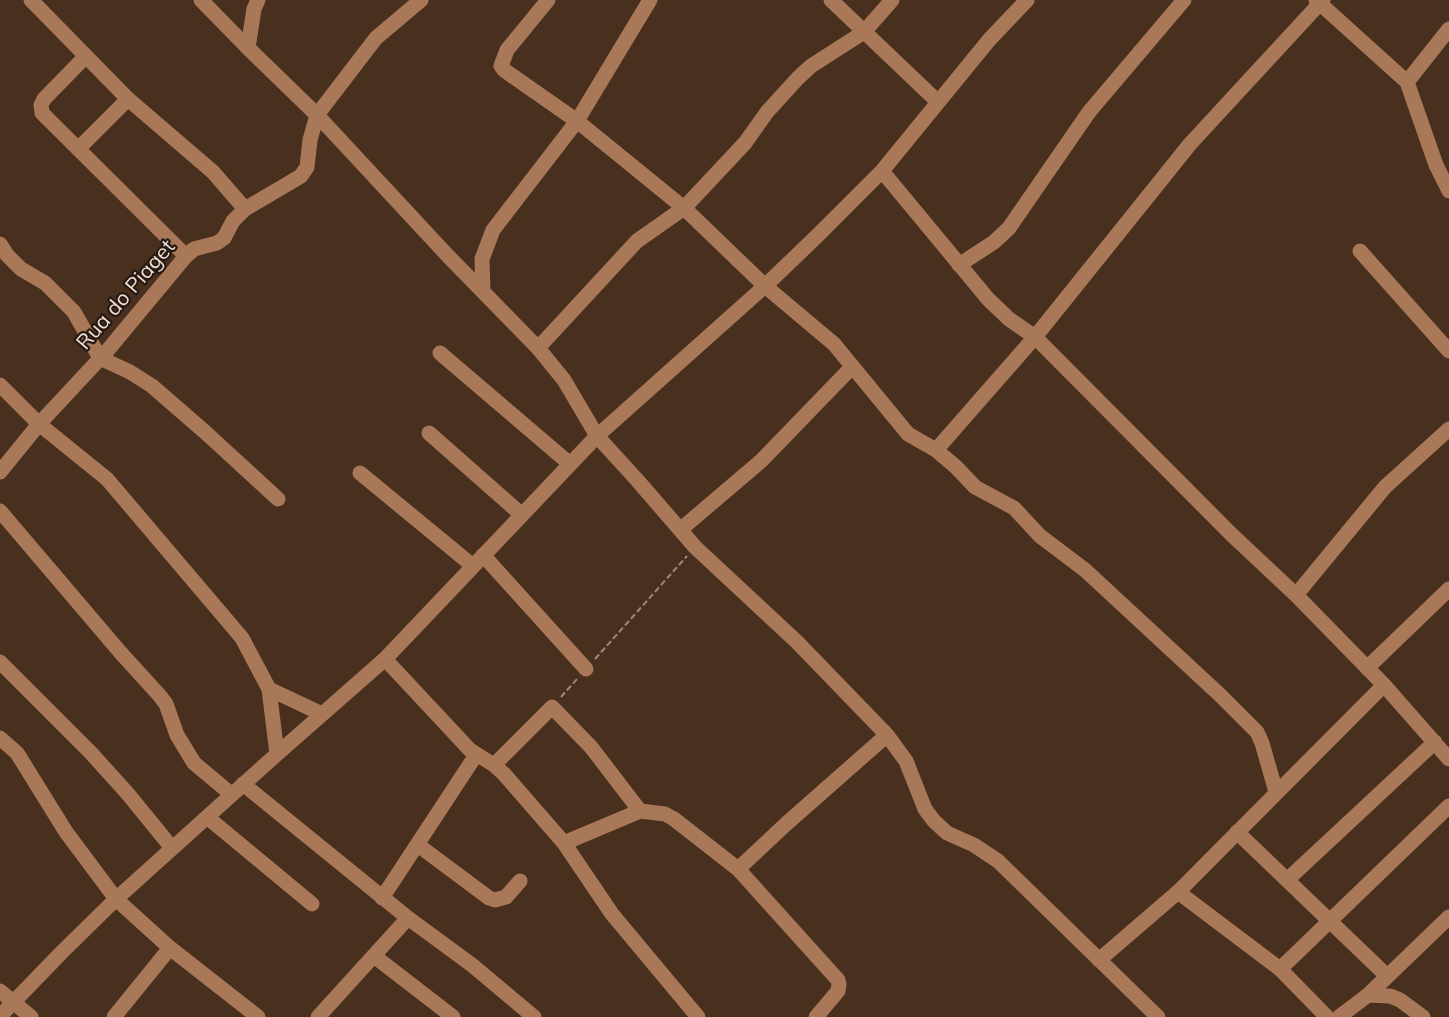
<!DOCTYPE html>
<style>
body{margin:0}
canvas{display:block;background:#482f1e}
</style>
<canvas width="1449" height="1017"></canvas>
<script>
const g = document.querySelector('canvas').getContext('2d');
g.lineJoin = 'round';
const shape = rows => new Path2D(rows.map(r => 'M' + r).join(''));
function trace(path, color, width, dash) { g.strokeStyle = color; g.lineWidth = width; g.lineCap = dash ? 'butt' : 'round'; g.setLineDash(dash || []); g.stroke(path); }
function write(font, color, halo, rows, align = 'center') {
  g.font = font + ' Mulish,sans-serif'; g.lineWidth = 4.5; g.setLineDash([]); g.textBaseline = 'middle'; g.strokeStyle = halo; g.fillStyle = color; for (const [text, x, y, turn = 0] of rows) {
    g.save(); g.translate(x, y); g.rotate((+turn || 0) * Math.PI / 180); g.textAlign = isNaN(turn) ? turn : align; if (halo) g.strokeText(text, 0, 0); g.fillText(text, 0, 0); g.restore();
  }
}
const path = shape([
 [595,659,687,556],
 [561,697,577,679]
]);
const minor = shape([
 [31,0,128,99,213,172,245,209],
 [201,0,248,48,317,115,448,256,538,348,564,380,597,436,638,481,695,547,797,642,887,735,906,761,925,809,934,821,947,833,974,845,998,861,1158,1017],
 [548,0,507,50,501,66,504,70,577,121,684,208,765,286,834,344,908,434,936,450,956,467,975,487,1014,508,1040,536,1085,570,1220,695,1257,732,1262,743,1276,792],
 [831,0,938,102],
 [1316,0,1407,82,1436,165,1449,191],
 [248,48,254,9,258,0],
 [86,56,44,99,41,105,42,113,186,256],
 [1407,82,1449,29],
 [78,149,128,99],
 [882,171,988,299,1009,319,1035,337,1232,535,1296,595,1384,685,1449,759],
 [0,244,7,255,21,269,45,283,74,312,100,358,130,372,152,386,205,432,278,499],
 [1360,251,1449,351],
 [959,265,994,242,1009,228,1089,112,1184,0],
 [483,292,482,259,493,230,577,121,650,0],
 [538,348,637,241,684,208,745,143,767,112,798,78,811,66,864,32,892,0],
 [440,353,570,464],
 [0,385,39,424,107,479,242,638,269,689,277,754],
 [429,433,522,515],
 [936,450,1035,337,1190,144,1323,0],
 [0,472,39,424,107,351,186,256,194,249,217,243,224,238,233,221,245,209,301,176,307,167,310,140,317,115,376,38,421,0],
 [360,473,473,566],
 [0,511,120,652,160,696,166,704,177,735,194,763,231,794],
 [680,530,761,461,852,367],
 [483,555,586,669],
 [1296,595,1385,487,1449,429],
 [385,659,470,750,494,765,504,774,564,843,612,914,698,1017],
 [0,662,91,753,128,794,172,848],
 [1367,668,1449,589],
 [269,689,322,714],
 [0,738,17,753,66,832,116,899,170,948,258,1017],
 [494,765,552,707,591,747,640,811],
 [243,784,408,918,472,965,534,1017],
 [207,817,312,904],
 [1237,832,1386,975],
 [564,843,640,811,665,814,674,819,738,869,838,980,839,984,838,991,816,1017],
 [418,845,489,898,495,900,506,897,520,881],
 [738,869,786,824,887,735],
 [1287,880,1435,742],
 [1178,892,1280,969,1327,1017],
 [382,898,476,755],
 [374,956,453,1017],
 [1099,960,1178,892,1384,685],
 [1280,969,1449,806],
 [0,991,31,1017],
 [1368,995,1390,996,1400,1000,1423,1017],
 [0,1016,62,952,116,899,277,754,385,659,597,436,765,286,817,236,882,171,989,40,1027,0],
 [114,1017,170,948],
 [318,1017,408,918],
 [1339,1017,1368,995,1449,917]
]);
const streetNames = [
 ["Rua do Piaget",126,295,-49]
];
trace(path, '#9d887a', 2, [6, 3]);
trace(minor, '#a97858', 15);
write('21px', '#efded4', '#261a13', streetNames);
</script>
